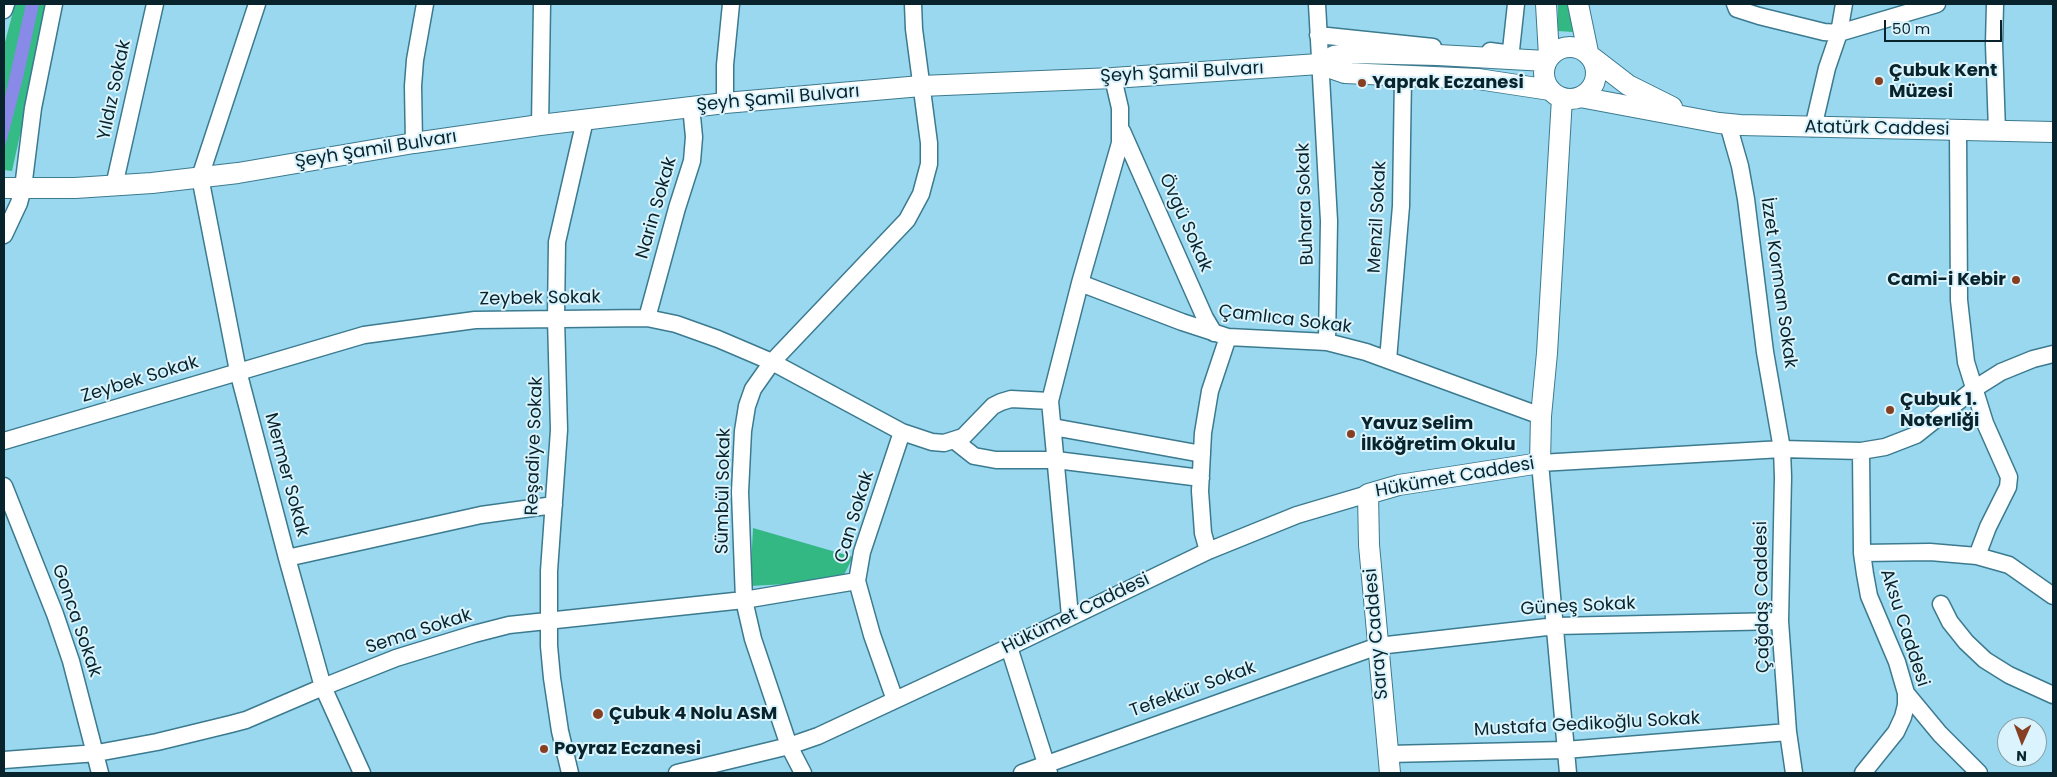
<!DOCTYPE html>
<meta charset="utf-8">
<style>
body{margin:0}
#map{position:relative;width:2057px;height:777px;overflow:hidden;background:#99d8ef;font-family:Poppins,sans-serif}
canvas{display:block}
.frame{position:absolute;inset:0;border:5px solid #08232b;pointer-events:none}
.north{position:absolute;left:1997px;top:717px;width:50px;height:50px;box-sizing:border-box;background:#daf3fc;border:1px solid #86a0a8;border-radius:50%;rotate:182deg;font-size:14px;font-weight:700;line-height:20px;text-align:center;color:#08232b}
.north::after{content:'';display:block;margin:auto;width:18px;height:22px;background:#873f21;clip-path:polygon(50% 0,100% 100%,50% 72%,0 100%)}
.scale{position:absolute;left:1884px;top:20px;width:118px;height:22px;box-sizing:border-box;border:2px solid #08232b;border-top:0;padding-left:6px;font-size:15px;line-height:18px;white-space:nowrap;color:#08232b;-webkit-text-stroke:4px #daf3fc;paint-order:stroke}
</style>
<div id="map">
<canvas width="2057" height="777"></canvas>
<div class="frame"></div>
<div class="north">N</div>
<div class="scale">50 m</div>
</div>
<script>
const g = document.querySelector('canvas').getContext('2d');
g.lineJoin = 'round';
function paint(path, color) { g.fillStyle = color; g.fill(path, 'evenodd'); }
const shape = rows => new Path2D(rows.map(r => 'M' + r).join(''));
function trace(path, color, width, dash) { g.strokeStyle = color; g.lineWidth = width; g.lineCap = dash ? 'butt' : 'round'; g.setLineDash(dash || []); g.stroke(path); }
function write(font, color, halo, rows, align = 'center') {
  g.font = font + ' Poppins,sans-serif'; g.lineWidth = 4; g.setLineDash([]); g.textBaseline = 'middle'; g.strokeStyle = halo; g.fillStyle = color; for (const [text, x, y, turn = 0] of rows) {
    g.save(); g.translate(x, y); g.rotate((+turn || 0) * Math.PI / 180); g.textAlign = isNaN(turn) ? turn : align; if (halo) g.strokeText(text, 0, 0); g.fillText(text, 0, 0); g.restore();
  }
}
const green = shape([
 [1558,4,1568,4,1573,32,1558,31],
 [753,528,853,557,841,581,750,586]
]);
const forest = shape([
 [15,4,49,4,12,171,4,170,4,46]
]);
const water = shape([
 [26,4,39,4,24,74,4,151,4,101]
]);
const minor = shape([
 [257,4,200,177,238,371,287,558,323,687,362,773],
 [1317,4,1329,221,1327,342],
 [1735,4,1737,9,1759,16,1824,32,1839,33,1937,4],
 [1995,4,1994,44,1997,131],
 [4,10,6,4],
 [1318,35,1433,47],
 [1490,51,1505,53,1511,50,1516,4],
 [725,103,725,65,731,4],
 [1728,124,1740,166,1746,199,1765,352,1782,449,1783,477,1780,621,1788,732,1794,773],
 [540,125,542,4],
 [1813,128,1827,68,1839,33,1844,4],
 [1958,130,1959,300,1966,362,1985,423,2009,477,2008,487,1988,527,1977,556],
 [1122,131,1205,318,1214,333],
 [414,143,413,86,415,60,425,4],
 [114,186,155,4],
 [4,235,19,203,23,188,33,108,54,4],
 [1080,283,1182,322,1228,337,1327,342,1366,352,1541,416],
 [647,318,677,208,692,161,694,137,691,106],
 [1388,360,1401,206,1403,76],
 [1053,427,1202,454],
 [4,441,364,335,475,320,647,318,676,324,718,339,772,362,902,432,932,442,944,443,963,437,993,406,1001,402,1011,399,1050,401],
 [955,441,974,456,996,460,1056,460,1201,478],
 [1861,451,1862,553,1865,574,1869,596,1897,662,1906,693,1906,705,1903,717,1896,732,1863,773],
 [4,486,55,614,71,661,100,773],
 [1208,551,1203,533,1200,491,1203,433,1210,391,1228,337],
 [1862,553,1930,552,1977,556,2009,565,2053,596],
 [287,558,481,515,554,505],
 [1941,604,1950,622,1966,642,1985,660,2009,675,2053,695],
 [1070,616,1050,401,1080,283,1120,143,1120,108,1113,78],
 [1009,647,1049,773],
 [1906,693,1940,734,1979,773],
 [895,700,872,635,857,581,862,552,902,432],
 [1388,754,1565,750,1788,732],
 [4,760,97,753,157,742,231,724,246,720,323,687,396,658,474,634,509,625,744,600,857,581],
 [570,773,560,731,552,678,549,646,549,571,559,430,556,318,557,242,585,120],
 [677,773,789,746,818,736,1009,647,1208,551,1297,515,1368,494],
 [803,773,789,746,753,639,744,600,740,492,743,431,747,406,753,389,772,362,907,220,921,194,929,164,929,143,914,29,913,4],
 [1022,773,1378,646,1556,626,1780,621],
 [1568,773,1540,463,1782,449,1861,451,1885,447,1916,435,1974,389,2001,372,2033,359,2053,354]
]);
const major = shape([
 [1546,4,1549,56],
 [1578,4,1588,52],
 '1544 73a26 26 0 1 1 52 0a26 26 0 1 1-52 0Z',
 [1593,58,1628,85,1672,107],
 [1319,64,1334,56,1353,53,1438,55,1546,61],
 [1580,97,1719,123,1740,125,2053,132],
 [4,188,75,188,152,183,238,173,414,143,540,125,725,103,921,86,1113,78,1319,64,1345,73,1478,79,1550,90],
 [1390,773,1369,545,1368,494,1399,485,1540,463,1541,416,1547,353,1562,98]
]);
const markers = [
 [1879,81,5,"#873f21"],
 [1362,83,5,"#873f21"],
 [2016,280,5,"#873f21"],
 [1890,410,5,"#873f21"],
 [1351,434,5,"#873f21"],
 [598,714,6,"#873f21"],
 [544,749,5,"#873f21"]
];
const poiNames = [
 ["Çubuk Kent",1889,71],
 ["Müzesi",1889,92],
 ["Yaprak Eczanesi",1372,83],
 ["Cami-i Kebir",2006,280,"right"],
 ["Çubuk 1.",1900,400],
 ["Noterliği",1900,421],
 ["Yavuz Selim",1361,424],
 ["İlköğretim Okulu",1361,445],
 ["Çubuk 4 Nolu ASM",609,714],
 ["Poyraz Eczanesi",554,749]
];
const streetNames = [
 ["Şeyh Şamil Bulvarı",1182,73,-3],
 ["Yıldız Sokak",115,90,-78],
 ["Şeyh Şamil Bulvarı",778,99,-5],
 ["Atatürk Caddesi",1877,129,1],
 ["Şeyh Şamil Bulvarı",376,150,-9],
 ["Buhara Sokak",1306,204,-92],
 ["Narin Sokak",657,208,-74],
 ["Menzil Sokak",1378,217,-87],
 ["Övgü Sokak",1185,223,66],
 ["İzzet Korman Sokak",1778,283,82],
 ["Zeybek Sokak",540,299,-1],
 ["Çamlıca Sokak",1285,320,7],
 ["Zeybek Sokak",140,380,-17],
 ["Reşadiye Sokak",535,446,-88],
 ["Mermer Sokak",286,475,75],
 ["Hükümet Caddesi",1455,478,-10],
 ["Sümbül Sokak",724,491,-89],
 ["Can Sokak",855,517,-73],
 ["Çağdaş Caddesi",1763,597,-91],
 ["Güneş Sokak",1578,607,-3],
 ["Hükümet Caddesi",1076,614,-26],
 ["Gonca Sokak",76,621,71],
 ["Aksu Caddesi",1904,628,72],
 ["Sema Sokak",419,632,-18],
 ["Saray Caddesi",1377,634,-95],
 ["Tefekkür Sokak",1193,690,-20],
 ["Mustafa Gedikoğlu Sokak",1587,725,-3]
];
paint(green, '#33b783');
paint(forest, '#34bb86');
paint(water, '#8989e7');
trace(minor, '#3c7a8f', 19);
trace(major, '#3c7a8f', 22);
trace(minor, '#fff', 16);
trace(major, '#fff', 20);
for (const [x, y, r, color] of markers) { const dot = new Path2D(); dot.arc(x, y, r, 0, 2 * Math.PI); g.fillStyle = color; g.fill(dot); trace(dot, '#daf3fc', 2); }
write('bold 18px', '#08232b', '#daf3fc', poiNames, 'left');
write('18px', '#08232b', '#daf3fc', streetNames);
</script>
